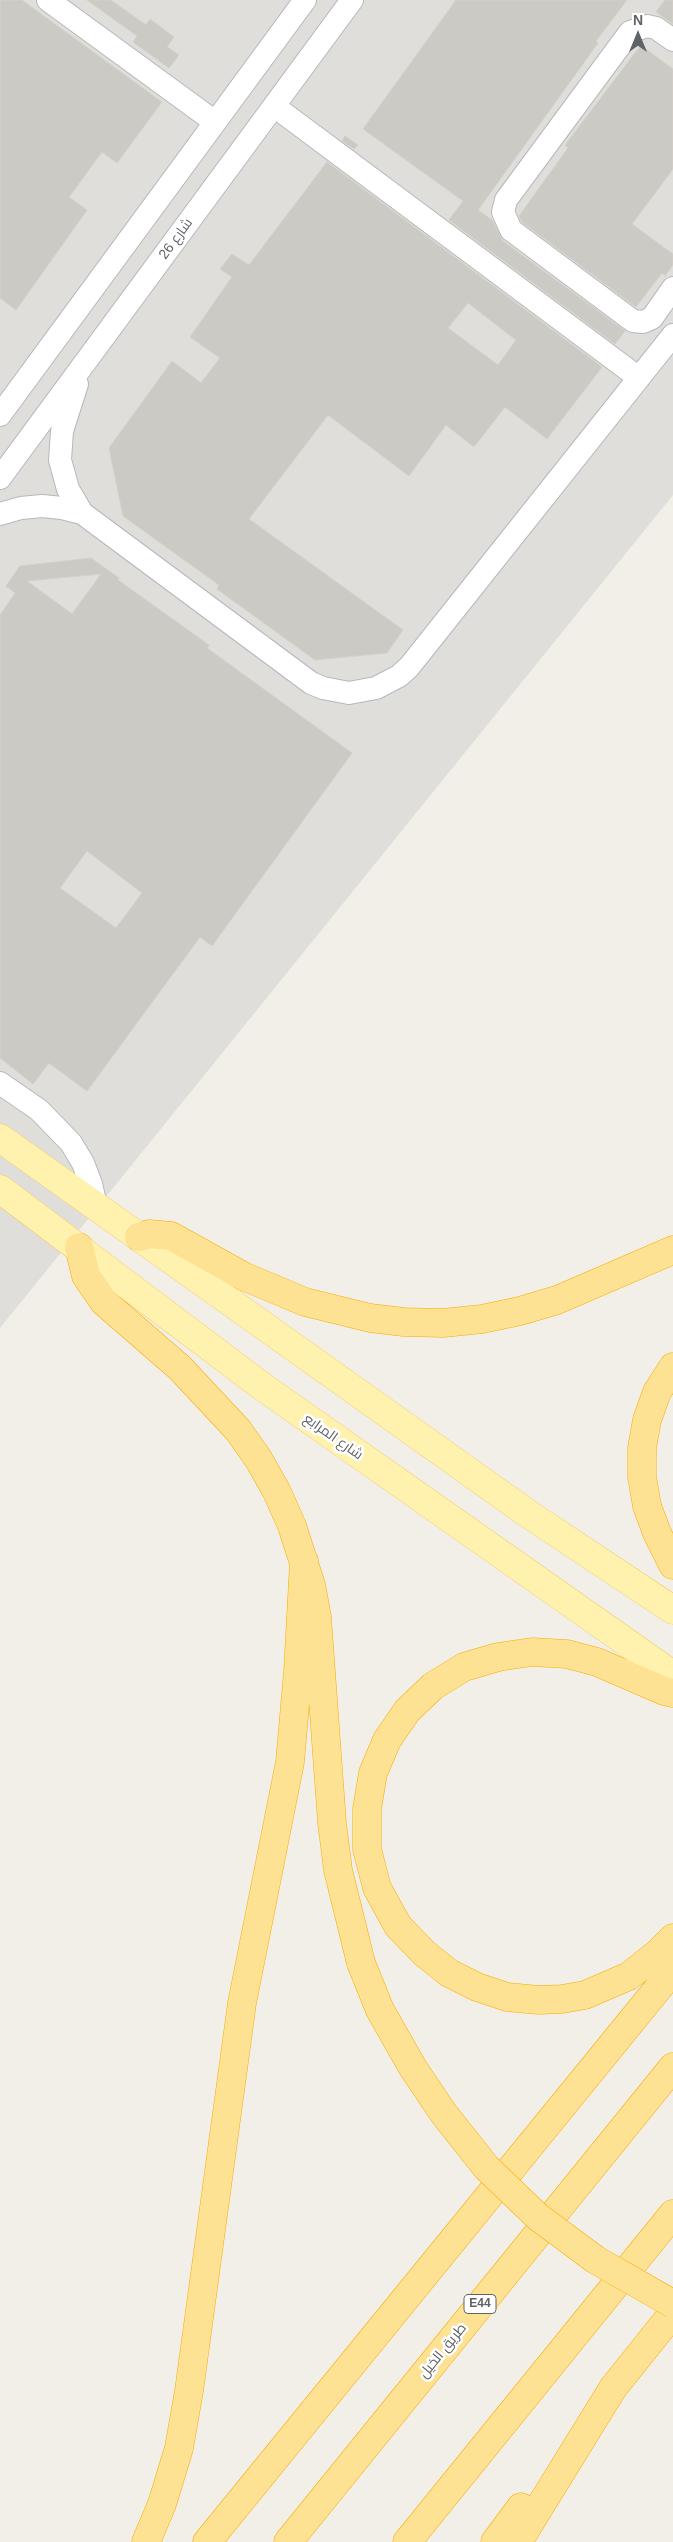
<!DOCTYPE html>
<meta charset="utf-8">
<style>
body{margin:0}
#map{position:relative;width:673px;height:2542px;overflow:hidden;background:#f1efe8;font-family:Arial,sans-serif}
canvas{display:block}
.north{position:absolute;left:613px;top:10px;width:50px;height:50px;-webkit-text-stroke:4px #fff;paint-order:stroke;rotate:0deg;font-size:14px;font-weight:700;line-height:20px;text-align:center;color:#5f6368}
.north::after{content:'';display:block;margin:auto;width:18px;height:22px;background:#5f6368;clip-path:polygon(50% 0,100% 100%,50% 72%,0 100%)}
</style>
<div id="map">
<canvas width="673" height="2542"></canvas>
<div class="north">N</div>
</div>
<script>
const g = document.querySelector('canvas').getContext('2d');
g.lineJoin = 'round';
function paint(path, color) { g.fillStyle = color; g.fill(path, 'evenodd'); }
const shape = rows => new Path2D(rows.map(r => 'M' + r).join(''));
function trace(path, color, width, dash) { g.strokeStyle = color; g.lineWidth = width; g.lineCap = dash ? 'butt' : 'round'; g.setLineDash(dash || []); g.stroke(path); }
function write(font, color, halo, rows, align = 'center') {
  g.font = font + ' Arial,Cairo,sans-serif'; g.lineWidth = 5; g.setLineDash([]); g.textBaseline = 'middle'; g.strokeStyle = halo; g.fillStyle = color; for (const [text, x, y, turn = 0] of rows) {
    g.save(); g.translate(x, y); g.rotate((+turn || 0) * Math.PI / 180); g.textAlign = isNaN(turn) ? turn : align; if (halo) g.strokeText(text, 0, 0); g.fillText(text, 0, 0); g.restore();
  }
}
const industrial = shape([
 [0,0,673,0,673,495,0,1328]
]);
const building = shape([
 [0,0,22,0,162,102,117,163,102,152,69,197,87,210,16,310,0,298,0,0],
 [87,0,111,0,146,25,150,19,174,37,167,47,179,55,169,68,133,42,137,36,87,0],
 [456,0,627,0,596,41,598,43,478,210,492,220,503,241,625,331,615,344,449,220,463,201,363,129,456,0],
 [665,0,673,0,673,24,656,12,665,0],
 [641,45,673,69,673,169,632,224,673,254,673,265,665,276,662,273,636,307,522,222,519,216,568,148,565,145,641,45],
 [345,136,358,145,354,149,342,141,345,136],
 [327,162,602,367,547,439,505,407,474,447,446,425,409,476,328,415,249,519,403,630,387,653,315,660,217,589,219,585,123,516,109,448,172,361,201,383,220,358,190,337,232,277,220,269,232,254,249,265,327,162],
 [468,303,516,340,498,365,448,328,468,303],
 [91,558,119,578,118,580,209,645,207,648,352,753,212,946,200,937,87,1091,49,1063,33,1084,0,1058,0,615,15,593,6,586,20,566,91,558],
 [101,574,72,614,27,581,101,574],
 [87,851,142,893,116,928,60,888,87,851]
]);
const minor = shape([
 [48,0,215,122],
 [673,40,656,28,647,26,630,32,506,200,503,212,511,230,633,321,643,322,652,318,673,288],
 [274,106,639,378],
 [77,384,62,431,60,460,68,489,82,513],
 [0,415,305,0],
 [0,478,352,0],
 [0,514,21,508,42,506,62,508,82,513,311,683,323,688,349,693,376,688,399,676,409,667,673,335],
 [0,1083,39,1110,71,1143,83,1163,91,1184,96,1206]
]);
const major = shape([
 [0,1138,527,1513,673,1610],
 [0,1189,263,1387,673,1675]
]);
const highway = shape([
 [139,1237,149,1234,171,1236,243,1276,305,1302,370,1318,404,1322,443,1323,482,1319,520,1311,557,1300,673,1250],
 [79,1247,86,1276,104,1302,180,1368,238,1430,259,1460,277,1492,292,1526,311,1585,317,1617,332,1823,338,1870,361,1963],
 [673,1367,657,1392,647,1420,642,1448,642,1477,647,1506,657,1533,673,1565],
 [673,1693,664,1691,597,1662,567,1654,532,1652,498,1657,464,1667,433,1686,407,1711,387,1740,373,1773,367,1809,367,1849,377,1888,398,1926,424,1953,449,1973,477,1987,507,1997,539,2000,562,1999,585,1995,629,1976,658,1953,673,1938],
 [146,2542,162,2504,179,2448,189,2391,242,2003,290,1762,298,1671,304,1561],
 [207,2542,673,1970],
 [288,2542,673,2067],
 [407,2542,673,2214],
 [495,2542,521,2507],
 [518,2542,613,2388,673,2313]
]);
const highwayBridge = shape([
 [361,1963,380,2010,413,2068,444,2114,486,2167,538,2217,596,2260,673,2304]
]);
const shields = [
 [480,2304,32]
];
const shieldNames = [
 ["E44",480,2304]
];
const streetNames = [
 ["شارع 26",176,239,-54],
 ["شارع المرابع",333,1437,35],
 ["طريق الخيل",443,2351,-51]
];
paint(industrial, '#e0deda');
paint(building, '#cccac5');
trace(building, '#d6d1c6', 1);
trace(minor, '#b5b8bc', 24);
trace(major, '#f2c960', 29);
trace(highway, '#f9ab00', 29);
trace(minor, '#fff', 22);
trace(major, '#fff2af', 28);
trace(highway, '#fde293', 28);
trace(highwayBridge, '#f9ab00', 29, []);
trace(highwayBridge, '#fde293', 28);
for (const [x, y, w] of shields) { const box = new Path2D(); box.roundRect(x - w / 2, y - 9.5, w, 19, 4); g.fillStyle = '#fff'; g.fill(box); trace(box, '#5f6368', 1); }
write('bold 12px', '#5f6368', null, shieldNames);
write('14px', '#5f6368', '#fff', streetNames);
</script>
